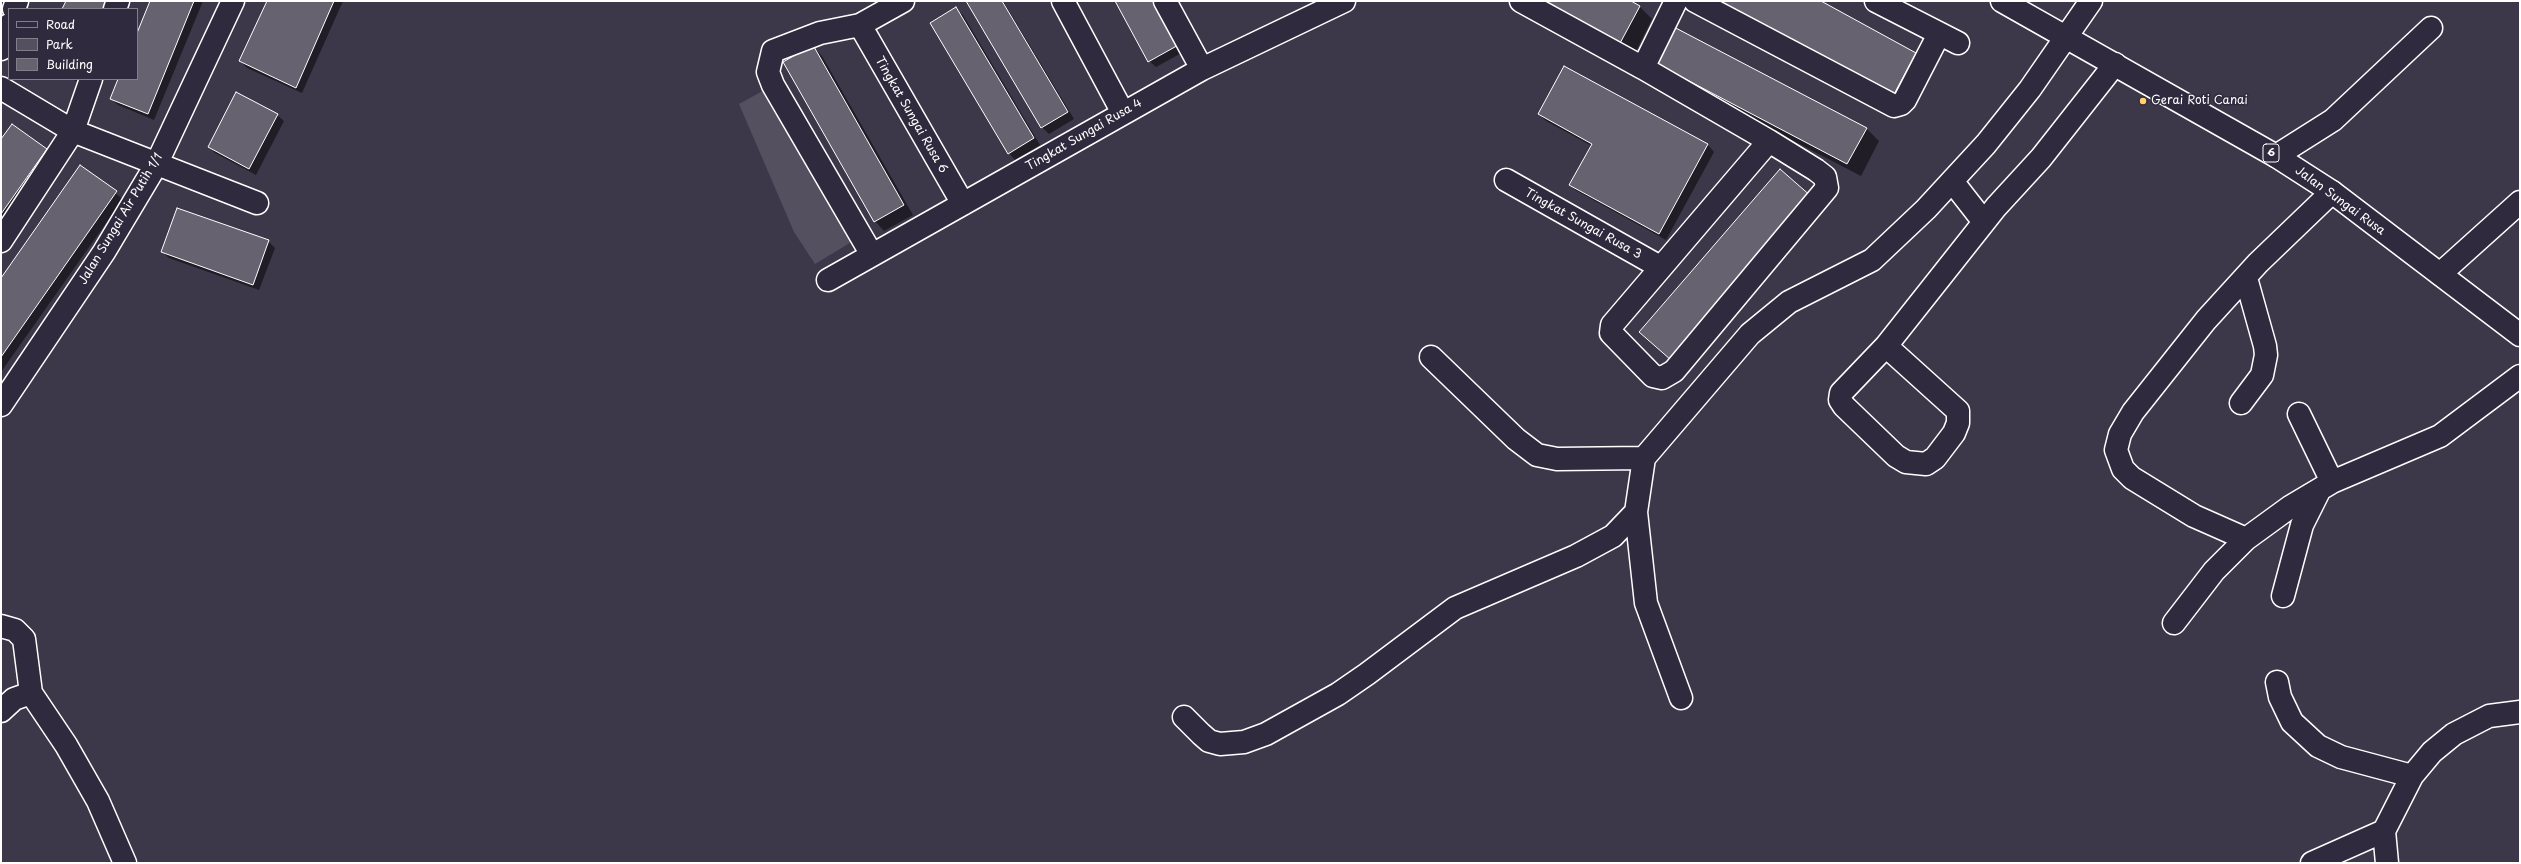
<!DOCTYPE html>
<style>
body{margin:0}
#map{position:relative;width:2521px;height:864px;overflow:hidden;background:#3c3749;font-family:"Playpen Sans",sans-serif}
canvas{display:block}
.frame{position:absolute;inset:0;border:2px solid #fff;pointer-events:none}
.legend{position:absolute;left:8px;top:8px;width:130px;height:72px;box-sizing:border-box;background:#2f2a3d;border:1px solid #827f8b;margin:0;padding:5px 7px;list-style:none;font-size:12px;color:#fff}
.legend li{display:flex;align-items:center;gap:8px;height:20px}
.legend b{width:20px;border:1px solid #827f8b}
</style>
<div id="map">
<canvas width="2521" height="864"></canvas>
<div class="frame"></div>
<ul class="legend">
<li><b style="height:5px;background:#2f2a3d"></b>Road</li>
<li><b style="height:11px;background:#555060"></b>Park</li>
<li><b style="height:11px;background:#666270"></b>Building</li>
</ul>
</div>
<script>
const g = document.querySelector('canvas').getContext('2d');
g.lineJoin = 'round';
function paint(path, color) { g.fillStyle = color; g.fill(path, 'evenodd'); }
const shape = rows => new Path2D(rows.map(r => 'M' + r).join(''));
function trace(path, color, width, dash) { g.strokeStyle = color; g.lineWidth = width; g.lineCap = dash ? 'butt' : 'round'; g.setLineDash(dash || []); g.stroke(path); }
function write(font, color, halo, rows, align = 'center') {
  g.font = font + ' "Playpen Sans",sans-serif'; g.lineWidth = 3; g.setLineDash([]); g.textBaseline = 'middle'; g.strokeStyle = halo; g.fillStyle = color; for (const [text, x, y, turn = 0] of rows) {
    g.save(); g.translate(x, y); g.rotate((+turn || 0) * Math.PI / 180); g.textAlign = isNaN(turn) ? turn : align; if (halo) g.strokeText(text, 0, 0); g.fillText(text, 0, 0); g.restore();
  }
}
const green = shape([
 [768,88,853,241,815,264,794,232,739,104]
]);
const shadow = shape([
 [151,1,203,1,154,120,118,105,111,99,119,79,137,79,137,35],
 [268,1,343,1,302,93,247,68,240,61],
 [967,1,1003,1,1074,119,1049,134,1042,127],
 [1116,1,1187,50,1156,67,1149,61],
 [1521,1,1629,1,1639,6,1652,19,1632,59],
 [1819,1,1916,54,1929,67,1904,112],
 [956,9,963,15,1040,145,1015,160,1009,153],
 [813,46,822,56,913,215,884,231,875,221],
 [1652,61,1866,128,1879,141,1861,176,1665,74],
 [1565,67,1708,145,1714,152,1666,240,1577,191,1570,185,1592,146,1546,121,1539,114],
 [71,79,86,79,84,84],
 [277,115,284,121,256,175,215,153,209,147],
 [12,125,53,156,1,230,1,141],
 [80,167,123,199,1,372,1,280],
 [268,241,275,248,259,290,169,258,162,252]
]);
const building = shape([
 [66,1,108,1,105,9,62,9,66,1],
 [150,1,194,1,148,114,110,99,118,79,137,79,137,33,150,1],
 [267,1,334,1,296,88,239,61,267,1],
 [966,1,1002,1,1068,112,1041,128,966,1],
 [1115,1,1158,1,1182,43,1148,62,1115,1],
 [1531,1,1631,1,1640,6,1618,47,1531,1],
 [1709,1,1821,1,1916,53,1891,100,1709,1],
 [956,7,1034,138,1008,154,930,23,956,7],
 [1670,25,1867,128,1847,164,1651,61,1670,25],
 [813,45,904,205,874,222,783,62,813,45],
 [1564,66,1708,144,1659,234,1569,185,1592,144,1538,114,1564,66],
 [236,92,278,114,249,169,208,147,236,92],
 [12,124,47,149,1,214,1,139,12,124],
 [80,165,117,191,1,357,1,278,80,165],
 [1780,169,1812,197,1671,360,1639,332,1780,169],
 [177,208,269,240,253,285,161,252,177,208]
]);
const minor = shape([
 [1063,1,1123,113],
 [1165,1,1202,69],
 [1521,1,1643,68,1769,141,1816,170,1825,177,1827,188,1674,371,1662,378,1653,376,1611,333,1612,325,1769,141],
 [1695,1,1894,106,1901,104,1905,100,1939,34],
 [1876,1,1958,43],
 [14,9,17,1],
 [115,9,118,1],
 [860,25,963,204],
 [1,49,9,25],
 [1643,68,1676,1],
 [1,88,73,131,257,203],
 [2276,156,2333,120,2431,28],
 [1506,180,1660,267],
 [1952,181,1984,222],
 [1,241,73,131,91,79],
 [872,255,773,85,768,72,773,51,820,33,860,25,903,1],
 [2440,274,2520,202],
 [828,280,1202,69,1344,1],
 [1886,346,1958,411,1958,423,1954,433,1935,458,1926,464,1906,462,1896,456,1844,406,1840,400,1841,393,1886,346,1996,207,2041,158,2115,64],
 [1431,357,1516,439,1537,455,1557,459,1644,458],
 [2241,403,2262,375,2266,355,2265,346,2246,278],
 [1,405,104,252,156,165,233,1],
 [2299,414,2332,482],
 [1636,512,1646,603,1681,698],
 [2246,539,2194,516,2132,478,2123,469,2116,450,2120,434,2133,412,2206,320,2258,263,2332,192],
 [2283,596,2302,525,2319,491],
 [2174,623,2214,571,2246,539,2290,507,2332,482,2440,436,2520,376],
 [1,626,15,630,24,639,31,693,66,745,98,801,125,863],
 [2277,682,2280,697,2292,722,2318,746,2341,757,2412,776],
 [1,711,14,699,31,693],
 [1184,717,1201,734,1209,741,1220,744,1244,742,1266,734,1338,694,1367,674,1455,608,1576,556,1613,536,1636,512,1644,458,1750,334,1789,302,1872,260,1926,209,1986,144,2030,89,2091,1],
 [2384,831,2387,863],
 [2312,863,2384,831,2412,776,2432,752,2454,734,2489,716,2520,712]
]);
const major = shape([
 [2002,1,2276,156,2332,192,2520,335]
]);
const markers = [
 [2143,101,4,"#ffd166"]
];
const shields = [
 [2271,153,16]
];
const shieldNames = [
 ["6",2271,153]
];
const poiNames = [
 ["Gerai Roti Canai",2151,101]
];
const streetNames = [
 ["Tingkat Sungai Rusa 6",911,115,60],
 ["Tingkat Sungai Rusa 4",1084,135,-30],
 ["Jalan Sungai Rusa",2340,201,36],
 ["Jalan Sungai Air Putih 1/1",121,219,-59],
 ["Tingkat Sungai Rusa 3",1583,224,29]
];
paint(green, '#555060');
paint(shadow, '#0007');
paint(building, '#666270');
trace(building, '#fff', 1);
trace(minor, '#fff', 25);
trace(major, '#fff', 25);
trace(minor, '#2f2a3d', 22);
trace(major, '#2f2a3d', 22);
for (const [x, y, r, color] of markers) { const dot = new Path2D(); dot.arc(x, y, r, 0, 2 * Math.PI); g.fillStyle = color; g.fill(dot); trace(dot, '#2f2a3d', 1.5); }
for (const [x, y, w] of shields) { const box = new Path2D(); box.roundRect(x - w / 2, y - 9, w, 18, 3); g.fillStyle = '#2f2a3d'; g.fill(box); trace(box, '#fff', 1); }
write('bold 11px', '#fff', null, shieldNames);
write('12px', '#fff', '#2f2a3d', poiNames, 'left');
write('12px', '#fff', '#2f2a3d', streetNames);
</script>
